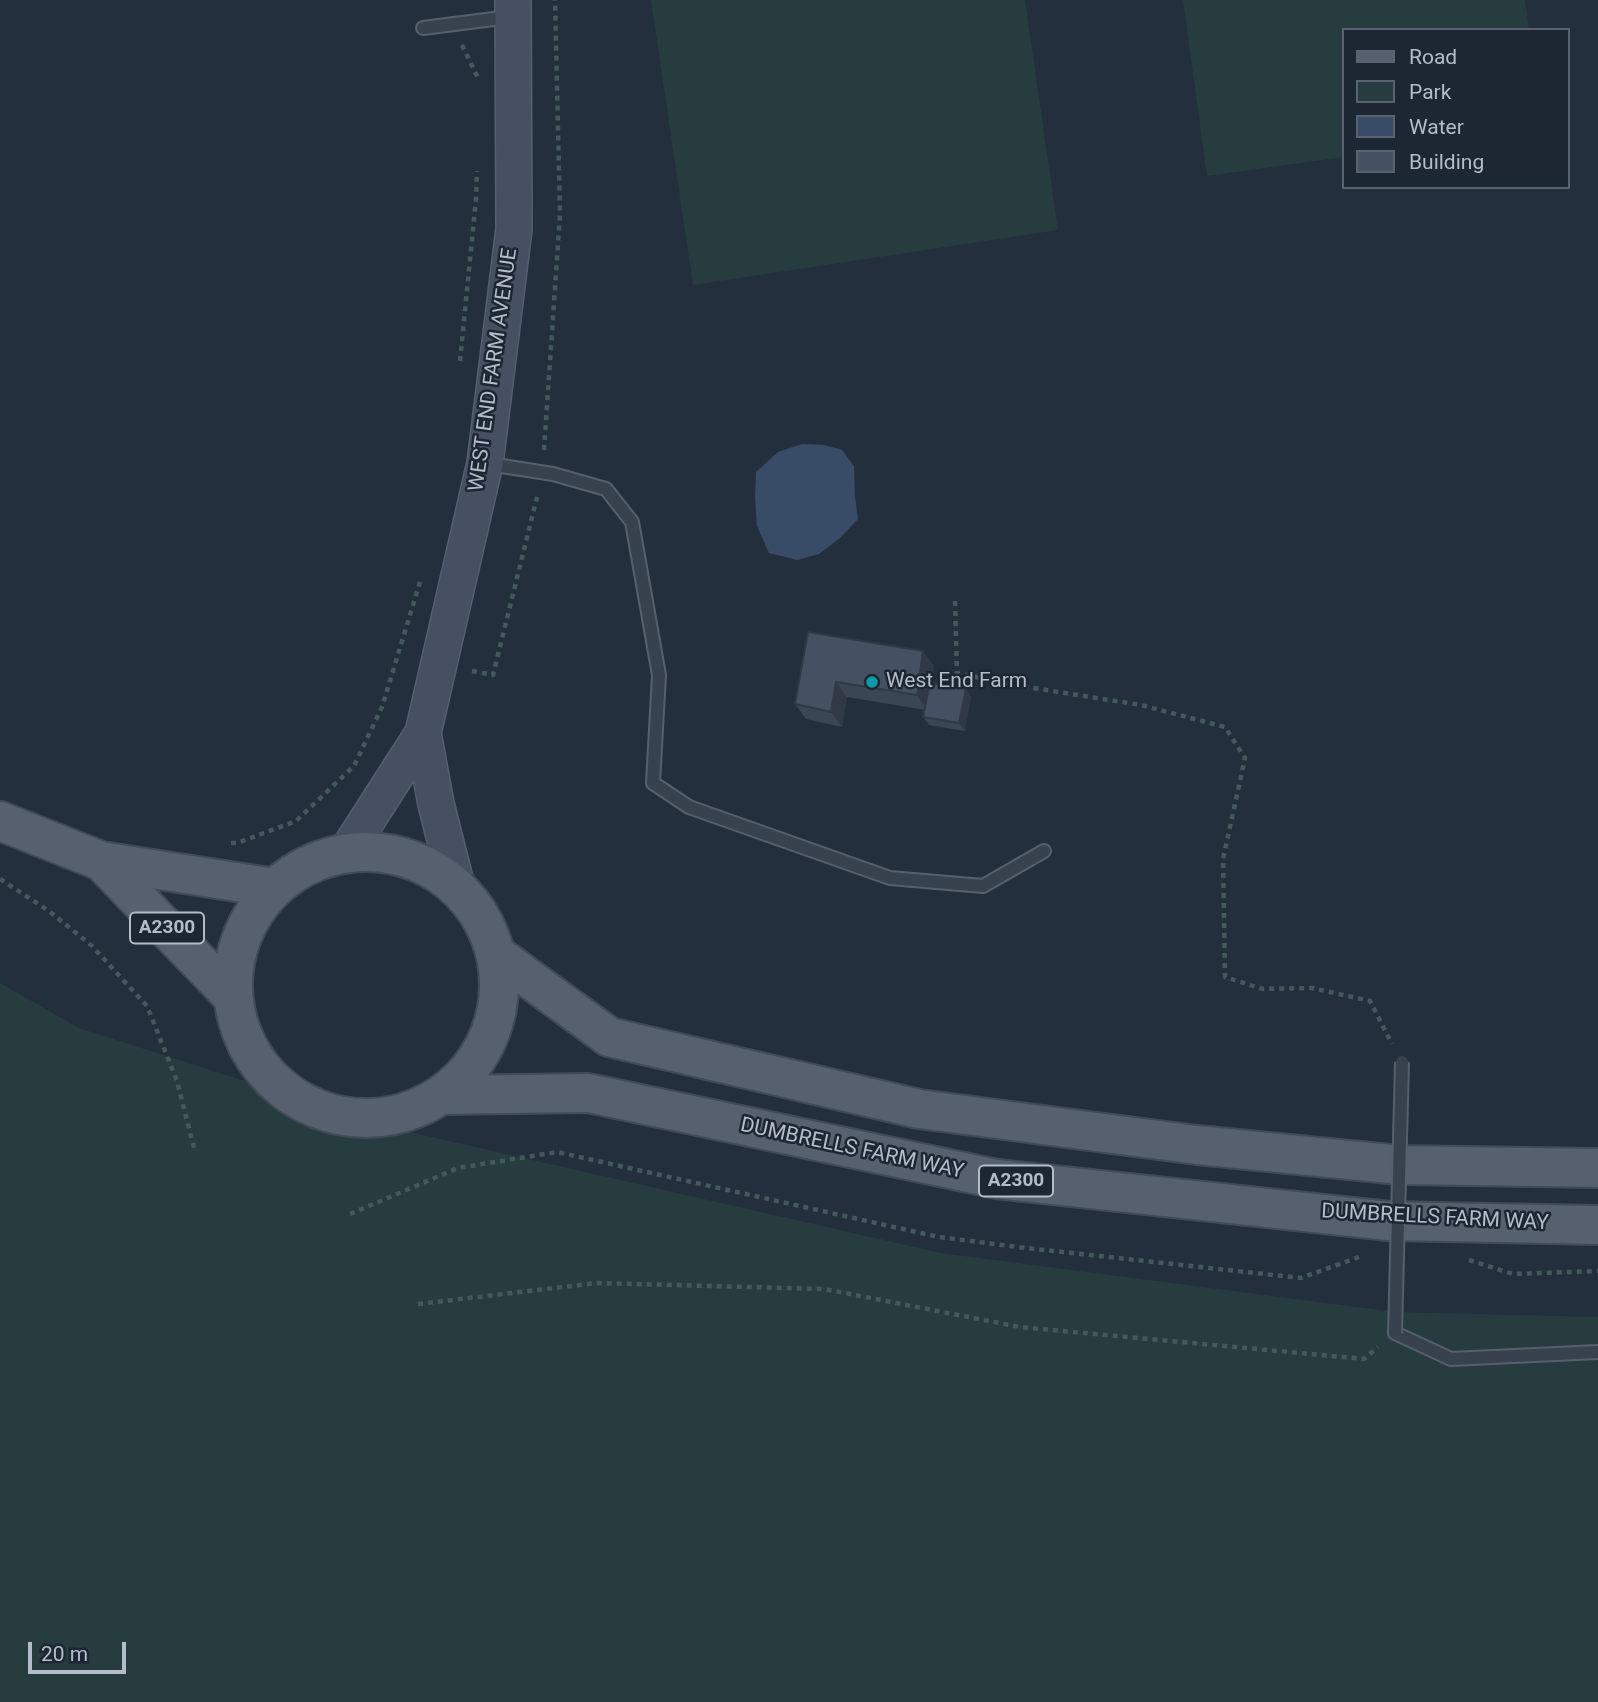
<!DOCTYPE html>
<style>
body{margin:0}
#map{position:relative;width:1598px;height:1702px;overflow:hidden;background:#242f3e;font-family:Roboto,sans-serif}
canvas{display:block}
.legend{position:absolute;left:1342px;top:28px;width:228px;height:161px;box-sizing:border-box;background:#1d2633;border:2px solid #59626f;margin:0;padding:9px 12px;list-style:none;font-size:21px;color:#b4bcc9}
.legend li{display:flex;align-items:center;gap:14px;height:35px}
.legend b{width:35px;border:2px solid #59626f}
.scale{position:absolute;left:28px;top:1642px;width:98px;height:32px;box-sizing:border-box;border:4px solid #b4bcc9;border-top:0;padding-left:9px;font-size:21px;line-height:24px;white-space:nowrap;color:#b4bcc9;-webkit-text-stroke:5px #1d2633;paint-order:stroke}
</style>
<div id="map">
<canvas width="1598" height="1702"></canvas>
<ul class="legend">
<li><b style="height:9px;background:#56606e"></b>Road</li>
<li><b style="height:19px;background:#263c3f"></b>Park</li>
<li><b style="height:19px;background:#394c67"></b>Water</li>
<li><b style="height:19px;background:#455162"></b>Building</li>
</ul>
<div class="scale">20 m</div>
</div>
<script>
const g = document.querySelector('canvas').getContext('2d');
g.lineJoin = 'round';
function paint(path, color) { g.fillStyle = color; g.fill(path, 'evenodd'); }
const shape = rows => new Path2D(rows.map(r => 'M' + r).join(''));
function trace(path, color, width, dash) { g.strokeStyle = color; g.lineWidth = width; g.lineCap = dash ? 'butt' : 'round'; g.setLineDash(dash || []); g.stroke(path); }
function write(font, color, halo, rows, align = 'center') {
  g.font = font + ' Roboto,sans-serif'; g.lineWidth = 5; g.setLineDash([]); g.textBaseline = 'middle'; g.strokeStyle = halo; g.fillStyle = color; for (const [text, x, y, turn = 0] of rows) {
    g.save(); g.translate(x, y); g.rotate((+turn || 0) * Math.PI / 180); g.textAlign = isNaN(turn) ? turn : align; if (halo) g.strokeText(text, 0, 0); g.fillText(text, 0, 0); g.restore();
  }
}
const green = shape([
 [651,0,1025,0,1058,230,693,285],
 [1183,0,1525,0,1529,30,1344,30,1344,157,1207,176],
 [0,983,79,1028,392,1128,941,1253,1395,1312,1598,1317,1598,1702,0,1702]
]);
const water = shape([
 [802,444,824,445,842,450,854,466,855,497,858,519,840,538,819,554,797,560,769,553,757,526,755,498,756,472,778,452]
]);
const path = shape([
 [462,45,478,78],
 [460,361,476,199,477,171],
 [544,450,560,214,555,0],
 [955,601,957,673,1008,684,1141,705,1225,727,1245,758,1223,859,1225,977,1263,989,1312,988,1370,1001,1392,1044],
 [472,671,493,675,538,493],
 [231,843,237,843,296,821,354,766,382,707,420,582],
 [0,879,49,911,92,946,147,1006,177,1081,195,1152],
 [350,1214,458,1168,557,1152,939,1237,1026,1248,1301,1278,1359,1257],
 [1469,1260,1513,1274,1598,1271],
 [418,1304,597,1283,824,1289,1020,1327,1364,1359,1378,1347]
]);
const lane = shape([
 [423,28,509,17],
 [489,464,553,474,606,489,632,522,659,675,653,783,689,807,890,878,983,886,1044,851],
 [1395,1333,1451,1359,1598,1352]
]);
const secondary = shape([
 [423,733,436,804,457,887],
 [346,853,423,733,485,463,514,229,513,0]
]);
const primary = shape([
 [0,821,101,861,275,888],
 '233 985a133 133 0 1 1 266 0a133 133 0 1 1-266 0Z',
 [101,861,232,996],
 [497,955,609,1037,919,1109,1197,1145,1400,1165,1598,1168],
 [442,1095,588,1093,997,1179,1389,1221,1598,1225]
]);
const laneBridge = shape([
 [1395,1333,1402,1062]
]);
const wall = shape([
 [808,632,934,666,931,683,966,689,971,697,965,731,929,725,923,717,925,710,847,697,842,727,806,719,795,704]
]);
const shadedWall = shape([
 [923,651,934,666,927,710,917,695],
 [836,682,847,697,842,727,831,712],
 [966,689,971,697,965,731,959,723]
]);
const building = shape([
 [808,632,923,651,917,695,836,682,831,712,795,704,808,632],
 [930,683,966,689,959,723,923,717,930,683]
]);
const markers = [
 [872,682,7,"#0f9aa8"]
];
const shields = [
 [167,928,74],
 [1016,1181,74]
];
const shieldNames = [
 ["A2300",167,928],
 ["A2300",1016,1181]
];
const streetNames = [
 ["WEST END FARM AVENUE",494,370,-82],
 ["DUMBRELLS FARM WAY",852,1149,12],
 ["DUMBRELLS FARM WAY",1435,1218,3]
];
const poiNames = [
 ["West End Farm",886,682]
];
paint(green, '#263c3f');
paint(water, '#394c67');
trace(lane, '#565f6c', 16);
trace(secondary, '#565f6c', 38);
trace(primary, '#414a57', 42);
trace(path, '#44595c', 4.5, [5, 5]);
trace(lane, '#38414e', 12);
trace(secondary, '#465061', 35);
trace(primary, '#56606e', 38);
trace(laneBridge, '#565f6c', 16, []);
trace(laneBridge, '#38414e', 12);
paint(wall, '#3b4654');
paint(shadedWall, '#303945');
paint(building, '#455162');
trace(building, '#303945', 2);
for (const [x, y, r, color] of markers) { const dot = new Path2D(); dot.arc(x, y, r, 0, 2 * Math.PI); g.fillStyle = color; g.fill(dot); trace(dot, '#1d2633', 2.5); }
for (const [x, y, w] of shields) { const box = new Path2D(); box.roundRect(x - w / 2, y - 15.5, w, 31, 5); g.fillStyle = '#1d2633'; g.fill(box); trace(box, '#b4bcc9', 2); }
write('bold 19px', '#b4bcc9', null, shieldNames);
write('21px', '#b4bcc9', '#1d2633', streetNames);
write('21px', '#b4bcc9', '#1d2633', poiNames, 'left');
</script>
